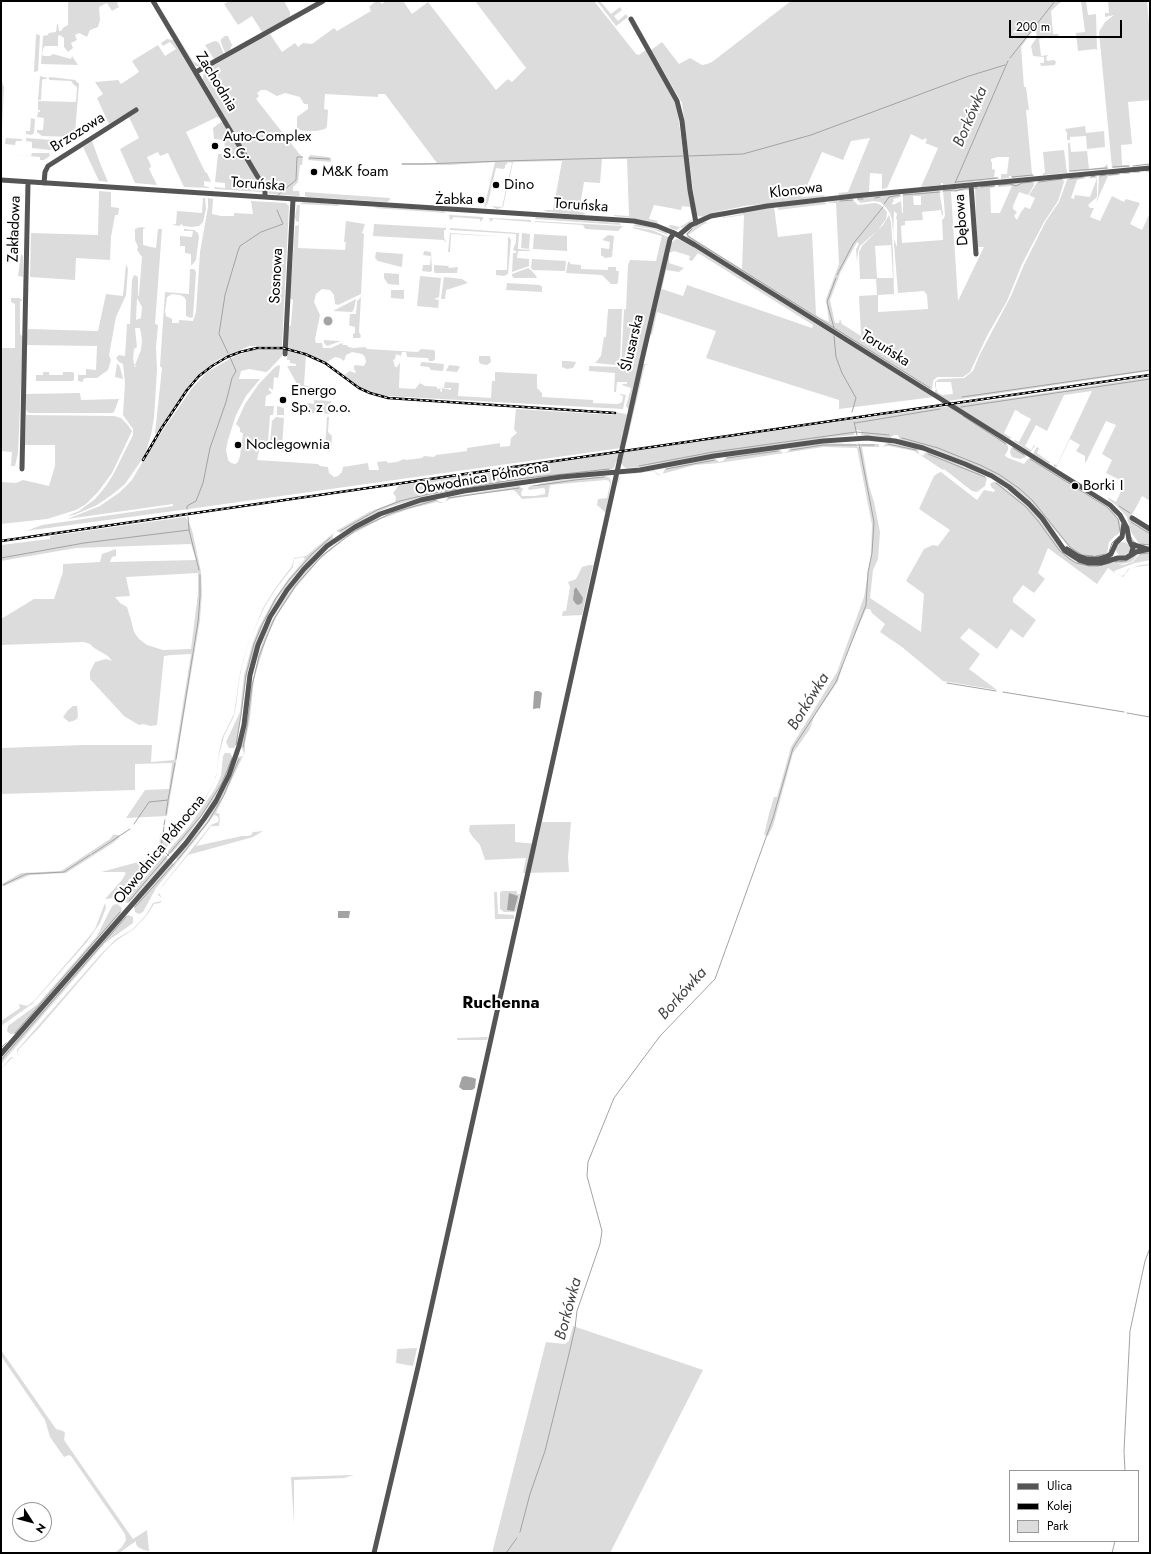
<!DOCTYPE html>
<meta charset="utf-8">
<style>
body{margin:0}
#map{position:relative;width:1151px;height:1554px;overflow:hidden;background:#fff;font-family:Jost,sans-serif}
canvas{display:block}
.frame{position:absolute;inset:0;border:2px solid #000;pointer-events:none}
.legend{position:absolute;left:1009px;top:1470px;width:130px;height:72px;box-sizing:border-box;background:#fff;border:1px solid #999;margin:0;padding:5px 7px;list-style:none;font-size:12px;color:#000}
.legend li{display:flex;align-items:center;gap:8px;height:20px}
.legend b{width:20px;border:1px solid #999}
.north{position:absolute;left:12px;top:1502px;width:40px;height:40px;box-sizing:border-box;background:#fff;border:1px solid #999;border-radius:50%;rotate:126deg;font-size:11px;font-weight:700;line-height:16px;text-align:center;color:#000}
.north::after{content:'';display:block;margin:auto;width:14px;height:18px;background:#000;clip-path:polygon(50% 0,100% 100%,50% 72%,0 100%)}
.scale{position:absolute;left:1009px;top:20px;width:113px;height:18px;box-sizing:border-box;border:2px solid #000;border-top:0;padding-left:5px;font-size:12px;line-height:14px;white-space:nowrap;color:#000;-webkit-text-stroke:3px #fff;paint-order:stroke}
</style>
<div id="map">
<canvas width="1151" height="1554"></canvas>
<div class="frame"></div>
<ul class="legend">
<li><b style="height:5px;background:#555"></b>Ulica</li>
<li><b style="height:5px;background:#000"></b>Kolej</li>
<li><b style="height:11px;background:#dcdcdc"></b>Park</li>
</ul>
<div class="north">N</div>
<div class="scale">200 m</div>
</div>
<script>
const g = document.querySelector('canvas').getContext('2d');
g.lineJoin = 'round';
function paint(path, color) { g.fillStyle = color; g.fill(path, 'evenodd'); }
const shape = rows => new Path2D(rows.map(r => 'M' + r).join(''));
function trace(path, color, width, dash) { g.strokeStyle = color; g.lineWidth = width; g.lineCap = dash ? 'butt' : 'round'; g.setLineDash(dash || []); g.stroke(path); }
function write(font, color, halo, rows, align = 'center') {
  g.font = font + ' Jost,sans-serif'; g.lineWidth = 4; g.setLineDash([]); g.textBaseline = 'middle'; g.strokeStyle = halo; g.fillStyle = color; for (const [text, x, y, turn = 0] of rows) {
    g.save(); g.translate(x, y); g.rotate((+turn || 0) * Math.PI / 180); g.textAlign = isNaN(turn) ? turn : align; if (halo) g.strokeText(text, 0, 0); g.fillText(text, 0, 0); g.restore();
  }
}
const green = shape([
 [68,1,119,1,117,3,119,7,112,11,107,3,99,7,100,20,98,27,90,30,87,37,79,33,75,35,77,40,71,43,73,48,68,52,64,47,64,38,60,35,58,36,58,46,45,46,43,48,42,55,44,56,50,56,53,54,71,59,72,56,78,65,41,64,43,36,48,35,49,33,56,32,57,24,58,25,59,31,61,31,64,27,68,25],
 [155,1,193,61,201,66,214,59,205,45,212,42,216,41,219,43,224,54,204,66,200,67,195,66],
 [229,1,284,1,290,12,290,15,289,18,262,32,252,16,238,25,224,4],
 [376,1,379,1,382,4,386,1,403,1,412,14,428,2,496,90,508,79,512,82,526,68,475,1,594,1,636,54,639,55,646,50,674,98,678,116,693,220,692,221,689,225,682,228,680,227,677,230,672,229,668,226,671,225,680,227,693,219,690,207,682,206,681,210,654,205,649,219,658,221,656,224,632,218,614,216,614,215,629,216,627,159,602,159,600,183,584,182,579,212,585,213,583,215,548,212,543,210,553,210,562,161,513,162,503,207,497,209,491,206,502,207,512,163,508,162,505,166,505,168,503,169,496,168,488,203,484,208,495,162,449,165,402,165,402,163,437,163,385,94,378,94,378,97,325,94,324,109,328,110,327,126,325,129,316,131,305,131,300,130,297,127,297,117,308,109,308,104,304,104,300,97,285,93,277,96,266,90,261,90,257,93,259,96,256,99,301,156,303,156,302,165,300,165,298,182,293,187,293,191,299,191,300,195,298,196,269,194,203,79,204,71,262,37,270,34,282,52,295,43,298,47,303,43,312,44,334,28,337,31,371,11,369,7],
 [597,1,600,1,611,14,620,7,622,10,614,16,618,21,626,14,628,17,616,26],
 [791,1,1062,1,1051,11,1053,34,1058,34,1059,37,1046,37,1039,39,1041,56,1048,55,1046,58,1047,61,1054,60,1056,62,1055,65,1041,66,1040,63,1044,63,1044,57,1033,56,1031,46,1037,37,1035,28,1021,47,1024,87,1026,87,1029,110,1026,110,1032,174,1034,176,1012,178,1011,176,1009,176,1009,178,1001,179,1001,174,1007,174,1009,157,998,157,991,159,991,162,992,162,992,169,995,170,994,177,998,177,999,179,943,185,943,183,941,183,941,185,921,187,938,148,925,143,927,140,925,138,923,140,911,134,887,188,882,189,882,174,870,173,869,192,867,193,840,196,838,193,848,192,870,138,851,141,843,160,822,152,802,197,825,195,823,198,744,206,712,213,704,217,698,216,696,213,682,103,651,50,662,42,679,64,690,58,702,65,707,64,712,62],
 [1081,1,1086,1,1088,15,1096,14,1097,50,1095,49,1078,51,1076,33,1085,32],
 [1108,1,1150,1,1147,2,1149,23,1150,23,1150,100,1128,102,1132,144,1121,145,1122,165,1129,165,1129,167,1112,168,1099,32,1105,22,1114,15,1105,17,1105,13,1109,13],
 [38,34,40,36,38,71,34,72,36,35],
 [225,36,228,36,232,45,230,50,225,53,221,42,221,39],
 [167,39,174,40,220,116,219,118,217,117,186,132,205,172,207,173,211,182,204,181,204,186,209,187,209,188,184,187,168,153,160,156,158,152,147,157,151,166,149,169,157,185,135,183,120,149,139,138,127,113,109,124,97,98,103,94,95,82,118,80,121,84,139,72,132,61,158,45,165,56,176,49,170,42,163,46,161,43],
 [40,76,47,78,47,79,43,79,42,81,41,100,38,100],
 [51,77,75,80,79,84,75,133,71,137,42,136,37,132,37,130,43,130,44,118,37,117,38,112,40,112,40,110,38,110,38,101,75,102,76,101,77,87,74,85,71,81,50,80,48,78],
 [1,80,4,87,2,128,1,130],
 [31,118,35,119,34,133,32,135,26,134,26,131,30,131],
 [221,122,224,122,261,187,262,192,215,189,214,187,225,188,225,183,215,182,218,154,224,154,225,140,214,139,213,128],
 [1085,126,1086,133,1104,131,1105,147,1087,149,1086,136,1070,137,1070,140,1067,140,1067,133,1065,129],
 [6,138,22,139,22,141,16,141,15,145,5,144],
 [26,138,52,140,55,143,55,147,50,150,32,148,32,142,26,141],
 [92,141,100,163,108,182,99,181,83,147],
 [1068,143,1070,143,1071,152,1087,151,1089,169,1104,167,1107,164,1106,158,1108,169,1069,172],
 [1064,150,1067,173,1043,175,1043,173,1045,173,1043,152],
 [32,153,49,153,50,156,44,160,40,160,40,157,14,155,31,156],
 [310,155,329,157,331,158,331,162,308,160],
 [1119,172,1120,175,1108,176,1096,203,1098,196,1099,174],
 [1096,175,1097,178,1097,197,1088,205,1090,208,1094,208,1090,217,1100,221,1112,196,1124,202,1126,199,1140,203,1130,224,1142,230,1150,213,1150,371,948,401,935,393,935,390,937,389,937,392,942,395,953,394,951,382,936,382,936,388,935,387,935,382,939,379,964,378,973,371,979,356,1011,296,1023,267,1046,221,1059,202,1067,180,1068,178,1085,177,1086,178,1077,180,1071,198,1074,199,1075,195,1090,197,1097,178,1089,178,1091,176],
 [1063,179,1064,182,1058,201,1044,222,1022,264,1007,301,988,334,970,372,963,377,937,377,933,381,932,390,687,238,686,234,690,229,702,221,708,223,704,224,688,235,742,269,744,215,723,218,722,215,724,217,732,216,742,214,743,212,774,207,778,237,812,233,816,314,817,316,829,322,826,299,839,264,836,203,829,203,829,202,851,198,858,205,875,203,881,205,887,212,886,219,878,230,860,246,858,252,857,262,856,249,859,244,857,242,856,244,841,271,830,300,835,323,839,323,840,319,842,324,861,336,859,296,877,295,876,279,860,279,859,252,862,246,883,225,889,215,891,222,893,253,894,294,878,295,878,312,928,309,927,295,924,291,898,293,892,220,890,213,884,205,880,202,873,201,861,203,857,200,857,198,899,193,901,197,893,199,894,201,892,203,893,205,901,201,902,213,903,213,903,193,939,190,943,213,942,217,941,210,922,212,923,220,905,221,905,225,901,226,902,243,943,240,942,220,944,218,945,215,943,190,969,188,969,190,951,192,958,301,984,247,977,247,975,187,995,184,995,187,990,188,991,213,1000,213,1012,186,998,187,998,184,1034,182,1034,185,1028,195,1019,192,1013,206,1013,209,1017,212,1014,216,1017,220,1021,212,1025,207,1030,209,1035,198,1029,195,1038,181],
 [913,196,921,196,921,205,914,205],
 [894,211,897,214,896,218,897,220,897,247,893,237],
 [891,245,893,278,877,278,875,246],
 [99,191,111,192,111,207,119,208,118,215,115,215,111,237,110,260,76,258,75,280,30,277,31,233,98,235],
 [305,192,390,198,390,200,387,202,308,197,305,196],
 [203,198,205,198,206,209,203,222,199,226,192,227,183,226,182,224,179,226,172,225,176,224,177,211,202,213],
 [208,198,213,199,212,214,221,216,234,216,234,213,253,214,251,201,286,203,289,206,282,346,249,346,219,359,204,370,191,383,156,434,155,433,162,368,160,366,165,292,189,294,190,269,194,269,196,272,193,317,191,318,186,316,186,300,184,297,180,295,172,294,167,297,165,311,166,316,172,319,172,323,179,323,179,320,193,321,196,312,200,252,208,207],
 [304,202,337,204,340,206,299,204],
 [824,202,827,204,778,210,778,206],
 [297,205,300,205,299,222,298,222,296,221,295,217],
 [378,207,444,211,446,213,373,208],
 [449,215,483,217,483,219,480,222,480,219,453,217,452,220,450,219],
 [536,217,619,223,621,225,535,219],
 [489,218,531,220,531,222,493,219,491,222],
 [346,221,365,224,362,233,364,234,361,294,338,305,335,304,334,295,330,290,322,289,316,294,314,302,320,315,315,339,316,343,322,343,323,348,331,348,342,343,343,345,347,345,348,347,353,348,365,347,367,349,418,352,421,349,434,350,435,352,435,359,433,361,429,361,428,358,407,357,406,352,402,352,401,356,396,354,395,359,393,360,395,367,397,367,400,362,399,388,415,389,420,383,425,386,441,387,437,387,437,389,441,388,440,391,442,392,442,388,451,390,451,388,444,388,445,382,459,383,458,396,491,398,492,381,495,381,495,372,537,374,537,388,542,393,542,397,593,400,593,403,618,404,622,402,623,396,620,395,620,394,626,395,627,390,623,409,387,396,386,397,374,394,357,386,319,359,301,351,287,348,288,327,291,325,293,300,290,298,295,226,299,225,298,248,345,250,346,242,344,242],
 [352,352,362,354,365,357,366,362,364,366,355,365,354,366,354,369,356,372,355,373,350,371,344,375,327,362,335,357,340,358,344,361,346,355],
 [535,221,622,226,622,227,618,231,585,229,583,225,535,222],
 [374,224,445,228,446,227,446,230,444,230,444,238,446,242,445,242,444,240,373,236],
 [636,224,659,230,666,232,668,235,652,229,633,226],
 [140,227,146,228,143,229,143,245,156,248,158,229,162,229,155,324,158,325,156,347,157,370,154,418,151,435,145,455,125,484,113,494,97,505,74,515,67,516,79,511,95,499,106,486,114,473,133,435,133,429,123,415,125,383,123,364,119,362,116,358,119,355,125,356,127,324,130,324,132,280,134,275,137,276,138,278,138,297,139,294,142,257,137,250,138,247,135,240,135,229],
 [137,298,142,307,141,318,136,320],
 [135,328,140,328,142,340,141,350,135,365,136,367,135,367,133,359,134,349,137,347],
 [633,227,652,230,668,237,631,405,628,409,626,406,631,388,622,385,623,384,627,384,627,382,617,382,616,392,614,392,615,373,589,371,589,366,621,367,624,310,626,309,628,265,630,260,656,261,662,236,633,228],
 [450,228,519,233,518,249,530,250,530,251,518,251,517,258,529,259,529,266,512,272,513,253,516,253,516,251,513,250,516,242,516,234,451,230,450,230],
 [184,229,194,230,198,233,199,237,196,260,192,265,191,265,191,254,185,253,185,246,180,246,180,236,192,237,193,231,184,231],
 [450,233,508,237,509,237,511,240,508,274,504,276,496,275,496,270,507,270,508,237,451,234,450,252,448,252],
 [522,233,530,234,529,249,521,248],
 [534,234,567,236,567,251,533,249],
 [608,235,614,236,612,257,605,258,601,255,601,248,609,249,610,242,602,240],
 [676,239,683,240,837,337,934,397,839,409,839,400,706,358,716,331,657,312,652,335,650,334,671,243],
 [674,251,690,256,689,260,692,261,698,253,813,325,812,328,687,285,683,296,662,289,666,270,679,272,684,268,669,263,669,253],
 [424,251,431,252,432,271,430,272,422,271,423,265,430,265,431,256,423,255],
 [376,252,403,254,402,266,401,267,378,261,375,258],
 [21,254,23,256,23,277,18,276],
 [532,259,566,261,565,271,533,270,531,268],
 [568,262,570,262,570,264,581,265,581,269,608,270,608,267,616,267,616,271,619,271,618,282,617,284,611,284,602,275,566,273],
 [126,264,128,269,126,295,116,317,109,355,111,360,108,370,97,378,86,378,83,379,83,382,78,381,78,375,86,375,86,369,96,370,97,346,26,345,28,329,98,331,106,294,123,296],
 [434,265,449,266,448,268,458,267,457,273,435,273,434,271],
 [528,268,531,270,537,277,536,278,514,278,512,276,512,274],
 [384,273,399,274,399,285,388,284,384,278],
 [420,276,441,278,439,297,434,299,439,300,438,308,417,306],
 [444,277,462,279,468,283,446,290,445,299,441,299],
 [507,283,540,285,542,287,542,292,506,290],
 [391,290,404,290,404,299,391,298],
 [361,297,359,332,361,336,360,338,353,338,353,334,355,333,355,327,351,326,350,325,349,326,350,314,356,314,357,301],
 [11,298,19,298,22,300,22,301,20,301,20,334,23,337,18,453,15,466,11,466,12,452,1,451,1,356,2,356,2,348,15,348,15,304,11,302],
 [356,299,354,309,352,312,333,311],
 [608,309,622,309,620,361,618,361,616,365,595,363,601,356,604,337,606,337],
 [324,340,339,341,341,341,327,346,324,343],
 [282,349,282,356,269,370,266,372,249,369,241,371,239,379,260,379,246,396,236,415,228,440,226,450,228,460,231,463,235,464,238,462,240,456,243,433,240,432,240,428,236,424,245,404,258,385,275,367,279,365,280,366,279,374,278,378,274,377,273,390,270,388,268,389,272,393,266,396,265,406,274,406,273,415,270,415,268,442,260,441,260,443,265,443,264,447,260,447,257,460,318,464,320,466,328,467,329,473,334,477,338,476,342,472,343,467,368,463,369,470,379,470,377,462,386,461,388,463,397,462,404,459,406,460,422,458,424,456,434,457,436,455,467,451,467,448,500,443,500,447,510,446,511,438,517,433,514,429,516,409,615,415,615,412,626,414,627,415,621,448,189,509,26,531,42,525,173,506,173,504,67,519,100,506,120,492,132,480,150,449,192,388,207,372,235,356,252,350],
 [287,350,306,355,304,385,315,388,304,387,297,384,287,366,296,366,296,364,290,363,290,360,287,360],
 [479,356,490,356,491,362,487,365,481,364,479,362],
 [562,361,567,361,576,362,573,368,567,369,562,367],
 [422,362,444,364,443,371,431,370,429,367,431,365,429,367,420,366,421,363],
 [117,363,120,367,123,379,115,377],
 [643,364,645,364,648,365,645,365,627,441,625,441],
 [449,365,458,366,460,367,457,372,446,371],
 [43,372,49,372,49,375,63,375,63,372,72,372,74,373,74,379,73,381,36,381,36,375,43,375],
 [1150,377,1150,501,1142,496,1133,513,1129,518,1134,523,1150,531,1150,545,1142,545,1141,543,1140,545,1131,532,1127,517,1117,506,1108,499,1109,498,1116,502,1123,487,1124,482,1106,473,1112,460,1102,454,1116,425,1106,421,1086,462,1085,462,1085,456,1076,451,1080,445,1070,439,1056,468,1054,466,1054,464,1057,465,1092,391,1064,395,1047,431,1036,425,1025,446,1031,450,1034,445,1035,446,1030,452,1014,441,1016,438,1015,440,1019,442,1031,419,1020,413,1018,411,1015,410,1004,433,1012,438,1009,439,954,405,1018,397],
 [80,393,81,400,119,399,114,412,112,413,30,413,27,412,26,409,26,394],
 [314,400,331,401,332,414,312,413,307,403,314,404],
 [277,406,284,408,284,415,277,415],
 [949,406,1003,439,1008,446,1008,450,1005,455,1006,457,1024,464,1028,459,1031,458,1113,511,1120,521,1122,530,1121,532,1115,536,1109,542,1107,554,1105,553,1105,555,1102,557,1088,557,1081,555,1069,547,1031,502,1018,491,994,474,937,450,900,440,898,435,894,435,890,438,861,435,861,431,857,430,854,432,854,435,832,437,725,452,639,467,627,468,624,467,621,463,623,452],
 [26,415,114,416,121,418,127,424,132,431,112,473,98,492,86,504,76,510,47,519,1,524,1,482,16,483,23,480,49,486,55,466,55,445,25,445],
 [276,417,284,418,282,447,275,446,270,442,272,421],
 [327,417,329,417,328,432,332,436,331,448,329,450,325,450],
 [823,443,856,444,858,447,860,447,861,444,879,444,879,447,884,446,885,444,888,443,905,446,918,449,919,454,923,456,925,453,928,452,977,472,987,478,985,486,977,492,972,491,944,469,943,470,914,451,889,446,879,447,862,447,869,486,874,502,880,532,878,559,873,570,870,598,921,632,924,594,906,581,924,549,933,545,938,546,950,530,919,509,934,476,938,473,941,472,977,500,984,490,994,492,995,490,992,488,990,484,993,482,996,482,1001,485,1027,506,1040,520,1064,553,1076,562,1092,565,1111,562,1123,565,1133,562,1140,553,1141,555,1141,553,1150,552,1150,560,1135,563,1114,571,1115,573,1122,576,1125,574,1128,569,1141,565,1150,564,1150,565,1130,568,1123,577,1115,573,1108,568,1097,584,1048,548,1038,573,1045,579,1034,593,1023,585,1013,598,1013,602,1036,620,1023,638,1011,629,997,649,969,628,960,638,980,654,969,669,997,690,943,681,902,647,880,632,885,624,872,613,870,609,866,609,844,660,838,681,814,717,810,729,793,753,773,826,768,836,764,835,769,814,774,797,777,797,791,747,837,672,864,597,871,555,872,525,857,448,823,447,719,463,695,465,658,475,654,471,623,475,620,478,616,489,619,478,623,475,654,470,658,474,663,474,664,470,667,468,700,461,714,459,714,461,716,459,719,462,723,461,726,457,779,449,783,453,787,452,790,448],
 [1013,447,1025,453,1026,457,1020,459,1012,457,1010,453,1011,448],
 [1037,447,1039,448,1037,453,1051,463,1048,463,1033,454],
 [619,453,618,460,616,462,614,468,610,470,536,478,535,476,534,478,430,495,389,507,368,517,341,533,336,531,333,534,333,539,313,556,291,580,278,598,263,625,256,644,247,675,237,743,234,748,229,748,226,742,240,712,244,675,252,645,259,627,273,601,289,578,305,559,303,557,294,559,293,567,275,590,264,608,248,644,240,675,236,706,234,716,224,736,219,755,217,770,215,779,207,796,194,815,170,843,165,849,160,847,162,851,156,860,148,861,149,867,140,877,123,889,114,898,105,899,122,880,126,873,124,872,101,872,153,858,159,852,160,834,176,834,197,809,207,795,216,777,219,752,222,738,234,714,240,673,247,647,263,608,274,590,292,566,294,558,306,556,336,531,369,512,395,502,396,497,393,493,399,485],
 [606,476,610,478,611,482,606,513,597,505,598,499,607,498,610,484,609,481,606,480,550,485,548,497,522,499,516,492,513,490,478,494,450,499,445,502,440,503,437,502,409,509,381,519,347,537,318,561,294,590,278,614,267,637,254,679,250,719,245,743,245,752,243,756,216,813,220,814,219,816,220,818,219,826,211,826,196,846,242,836,248,836,251,835,253,832,263,831,253,837,188,855,161,888,159,893,162,898,162,901,160,903,154,904,147,915,134,929,117,940,108,948,39,1028,19,1049,17,1053,19,1057,17,1059,14,1057,12,1058,1,1069,11,1057,14,1057,17,1059,19,1057,17,1054,17,1050,101,954,116,939,133,929,146,915,153,903,162,901,162,898,158,895,162,886,211,825,218,822,219,819,217,816,214,815,193,843,156,888,143,912,139,914,135,912,134,906,172,863,174,864,178,861,176,858,207,821,227,785,238,757,243,756,244,752,241,747,246,725,251,686,261,646,268,628,283,601,300,577,317,559,343,538,363,525,381,517,411,505,436,499,440,502,445,502,448,497,519,486,523,489,521,493,522,496,535,496,545,494,545,489,543,488,529,490,528,488,531,485,532,485,533,487,538,486,538,484,560,480],
 [185,517,190,524,193,534,201,572,202,593,200,620,167,816,126,818,145,790,169,789,172,763,135,764,135,790,1,794,1,748,84,745,152,745,151,762,174,760,191,654,171,655,164,656,157,725,150,726,144,724,139,725,124,716,90,679,90,672,95,662,106,659,112,661,108,656,94,648,90,644,84,642,1,645,1,619,34,599,54,599,63,572,63,564,100,562,102,554,116,549,116,556,112,557,110,562,196,560,191,544,76,548,1,561,1,545,50,539,50,536],
 [198,573,198,593,191,649,163,650,147,645,139,639,134,632,131,620,127,607,120,603,115,597,130,596,126,577],
 '1116 549a7 7 0 1 1 14 0a7 7 0 1 1-14 0Z',
 [1138,553,1137,555,1134,560,1131,562,1122,564,1115,563,1113,561,1115,562,1118,560,1126,560],
 [589,565,593,565,582,615,562,616,563,611,566,611,570,587,568,582,576,579,582,567],
 [576,587,581,595,582,601,573,594],
 [73,706,77,706,78,715,77,719,73,721,69,722,63,717,68,710],
 [225,753,230,753,233,758,231,758,232,759,227,774,213,800,189,834,171,854,169,853,168,854,168,851,190,825,215,789,221,776,223,756],
 [542,822,571,822,568,857,569,872,523,873,526,858,485,860,480,845,472,836,469,831,470,825,515,824,515,842,537,844],
 [113,835,120,835,119,838,113,843,66,873,30,875,4,886,2,884,21,873,61,871,110,839],
 [164,855,166,856,166,857,168,859,130,902,127,903,123,901,123,895,143,880],
 [502,891,517,891,517,894,520,894,517,909,515,912,504,912,500,909,500,893],
 [494,892,497,892,498,914,514,915,514,919,495,919],
 [105,903,106,908,100,923,87,942,32,1004,1,1026,1,1021,20,1008,19,1004,27,1006,34,1001,83,944,95,929],
 [117,904,122,908,121,913,15,1034,10,1034,7,1031,8,1026,38,1004,97,936,110,910,113,905],
 [128,915,133,917,133,923,105,943,1,1064,1,1058,125,916],
 [488,1037,487,1040,457,1040,457,1038],
 [573,1326,703,1370,610,1553,492,1553,546,1342,565,1344,569,1341],
 [417,1348,413,1366,396,1363,397,1349],
 [1,1350,56,1429,63,1431,65,1433,64,1440,133,1539,147,1530,149,1551,144,1550,138,1547,136,1544,136,1541,119,1553,115,1553,122,1547,126,1540,125,1534,71,1456,69,1455,64,1457,50,1437,45,1420,1,1356],
 [354,1475,344,1478,294,1480,294,1524,291,1477]
]);
const water = shape([
 '323.5 321a4.5 4.5 0 1 1 9 0a4.5 4.5 0 1 1-9 0Z',
 [576,587,583,598,582,603,578,605,576,604,573,600,574,590],
 [535,691,539,691,542,693,540,709,539,708,533,709,534,693],
 [509,893,518,896,514,911,507,910],
 [338,911,350,911,349,918,338,918],
 [465,1076,474,1078,476,1079,475,1088,472,1090,463,1090,459,1087,462,1077]
]);
const stream = shape([
 [1010,58,1055,1],
 [689,156,743,154,811,135,969,76,1005,65],
 [309,158,329,159],
 [402,164,424,164,504,161,683,156],
 [1133,166,1150,164],
 [1113,167,1129,166],
 [1070,171,1107,168],
 [1146,171,1150,171],
 [1134,172,1139,172],
 [1123,173,1129,173],
 [1109,175,1118,174],
 [1100,176,1106,175],
 [1012,177,1033,175],
 [1091,177,1095,176],
 [1070,179,1083,177],
 [956,182,997,178],
 [1039,182,1062,179],
 [955,183,1008,61],
 [999,185,1010,184,1016,186,1022,183,1032,182],
 [981,187,994,186],
 [974,188,977,188],
 [943,191,955,190],
 [955,191,968,188],
 [278,195,296,180,297,157,302,157],
 [903,195,940,192],
 [875,198,880,197],
 [858,199,863,199],
 [840,201,853,200],
 [884,204,889,197,900,195],
 [692,229,687,234,689,237,930,388],
 [837,275,853,244,883,207],
 [834,328,827,302,836,278],
 [834,336,836,357,842,373,856,398,852,412],
 [228,353,219,334,225,295,238,251,240,246,261,232,283,224,277,210],
 [962,397,1150,370],
 [961,407,1150,379],
 [963,416,1006,444],
 [854,422,857,435],
 [855,423,940,409],
 [856,432,889,435],
 [902,438,938,448,980,465,1000,475,1020,489,1033,501,1070,547,1082,555,1093,556],
 [888,444,916,450],
 [1013,448,1024,455],
 [791,450,823,445,874,445],
 [928,454,985,477],
 [727,458,778,451],
 [1030,459,1107,507,1118,519,1120,531],
 [639,466,713,452,856,432],
 [666,469,715,460],
 [996,483,1026,507,1038,521,1059,550,1068,558,1076,563,1089,566,1098,566,1110,563],
 [533,486,575,480,604,477],
 [448,498,519,488],
 [1119,506,1130,513],
 [187,509,187,506,196,501,203,483,210,448,226,402,232,378,236,371,230,357],
 [188,517,189,530,199,570],
 [1131,522,1150,534],
 [340,531,377,510,400,501,429,494,518,479,609,469],
 [1131,537,1133,541,1136,543],
 [1141,544,1150,545],
 [1109,552,1112,543,1119,536],
 [1140,554,1150,553],
 [1096,556,1106,554],
 [1,558,84,543,189,530],
 [1115,562,1126,561,1134,556],
 [947,683,996,691],
 [1003,692,1124,712],
 [1127,713,1150,717],
 [236,745,241,715,246,675,254,644,262,625,276,598,289,580,312,554,330,538],
 [243,747,247,726,252,686,259,656,274,619,296,585,323,555,356,530,392,513,436,500],
 [176,759,198,622,200,597,200,575],
 [166,814,168,801],
 [134,824,149,802,168,800,175,763],
 [164,825,165,820],
 [163,850,161,847,164,827],
 [166,853,169,856],
 [92,854,130,829],
 [3,885,26,874,64,872,90,855],
 [129,901,201,816,222,783,232,758],
 [135,907,180,857,208,822,224,795,239,759],
 [15,1033,120,912],
 [1,1048,6,1043],
 [1,1060,126,917],
 [1125,1471,1124,1451,1130,1331,1145,1261,1150,1248],
 [520,1532,530,1494,545,1451,568,1358,575,1328,577,1311,600,1244,602,1231,587,1176,588,1162,614,1098,660,1036,715,979,773,818,793,748,836,682,866,605,868,572,872,553,874,522,859,444],
 [506,1553,517,1538],
 [1112,1553,1115,1541]
]);
const minor = shape([
 [153,1,262,184,265,191,265,197],
 [631,19,677,101,682,121,690,190,696,223],
 [196,72,323,1],
 [1,180,620,220,634,221,657,226,674,233,695,245,1110,505,1120,515,1127,528,1129,540,1133,548,1131,554],
 [44,183,45,172,48,166,136,110],
 [971,185,976,254],
 [679,235,691,225,711,216,767,206,854,196,1150,168],
 [285,354,293,199],
 [22,469,28,182],
 [1132,518,1150,529],
 [1131,544,1147,549],
 [1067,549,1078,556,1087,559,1099,559,1106,557,1111,554,1116,543,1122,537,1124,523],
 [1,1054,186,843,204,819,216,801,229,775,239,746,244,725,250,675,258,645,270,617,287,590,304,569,327,546,355,527,380,514,421,500,464,491,561,477,640,470,714,456,823,441,867,438,895,441,923,448,965,464,992,476,1009,487,1029,504,1042,518,1065,551,1079,560,1089,563,1101,563,1118,558,1126,558,1136,552,1150,549],
 [374,1553,418,1367,641,364,670,239,674,233]
]);
const rail = shape([
 [143,460,161,429,187,390,199,376,212,366,227,357,240,352,257,348,283,348,305,354,325,363,359,388,370,393,388,398,615,413],
 [1,541,1150,375]
]);
const markers = [
 [215,146,4,"#000"],
 [314,172,4,"#000"],
 [496,185,4,"#000"],
 [481,200,4,"#000"],
 [283,400,4,"#000"],
 [238,445,4,"#000"],
 [1075,486,4,"#000"]
];
const streetNames = [
 ["Zachodnia",216,82,59],
 ["Brzozowa",78,133,-32],
 ["Toruńska",258,185,4],
 ["Klonowa",796,191,-7],
 ["Toruńska",581,206,4],
 ["Dębowa",962,220,-94],
 ["Zakładowa",15,229,-88],
 ["Sosnowa",277,276,-87],
 ["Ślusarska",633,343,-77],
 ["Toruńska",885,349,32],
 ["Obwodnica Północna",482,479,-10],
 ["Obwodnica Północna",160,850,-51]
];
const poiNames = [
 ["Auto-Complex",223,137],
 ["S.C.",223,154],
 ["M&K foam",322,172],
 ["Dino",504,185],
 ["Żabka",473,200,"right"],
 ["Energo",291,391],
 ["Sp. z o.o.",291,408],
 ["Noclegownia",246,445],
 ["Borki I",1083,486]
];
const waterNames = [
 ["Borkówka",971,117,-67],
 ["Borkówka",809,702,-58],
 ["Borkówka",683,994,-48],
 ["Borkówka",569,1309,-75]
];
const quarterNames = [
 ["Ruchenna",501,1004]
];
paint(green, '#dcdcdc');
paint(water, '#a3a3a3');
trace(stream, '#a3a3a3', 1);
trace(minor, '#555', 5);
trace(rail, '#000', 2.5);
trace(rail, '#fff', 1, [3]);
for (const [x, y, r, color] of markers) { const dot = new Path2D(); dot.arc(x, y, r, 0, 2 * Math.PI); g.fillStyle = color; g.fill(dot); trace(dot, '#fff', 1.5); }
write('15px', '#000', '#fff', streetNames);
write('15px', '#000', '#fff', poiNames, 'left');
write('italic 16px', '#444', '#fff', waterNames);
write('bold 17px', '#000', '#fff', quarterNames);
</script>
